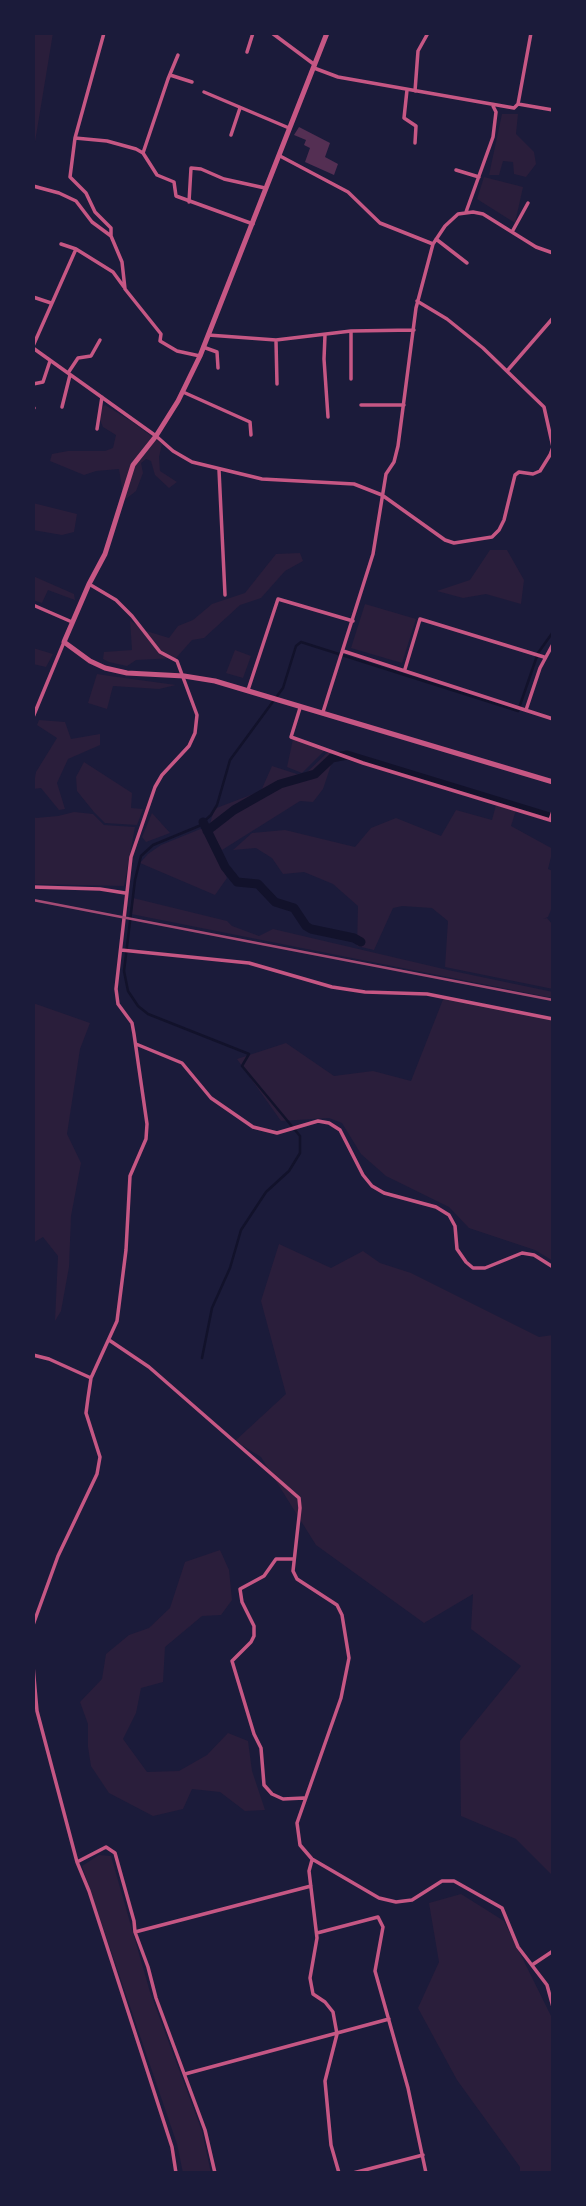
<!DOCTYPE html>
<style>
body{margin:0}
#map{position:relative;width:586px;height:2206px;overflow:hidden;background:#1b1b3a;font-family:"Fira Sans Condensed",sans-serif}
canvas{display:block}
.frame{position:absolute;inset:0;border:35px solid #1b1b3a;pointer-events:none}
</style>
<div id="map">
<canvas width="586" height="2206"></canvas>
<div class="frame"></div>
</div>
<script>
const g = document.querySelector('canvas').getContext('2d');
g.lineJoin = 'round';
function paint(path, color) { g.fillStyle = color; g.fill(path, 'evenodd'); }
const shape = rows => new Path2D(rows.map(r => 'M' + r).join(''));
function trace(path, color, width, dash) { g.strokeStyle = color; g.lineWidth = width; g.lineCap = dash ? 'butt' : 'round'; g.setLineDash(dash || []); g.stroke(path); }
const green = shape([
 [33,33,53,33,33,154],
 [502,114,518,114,516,134,534,152,536,164,526,177,514,174,513,162,503,161,499,175,489,175],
 [484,177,523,187,515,223,477,199],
 [105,405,131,421,162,444,159,457,160,471,177,482,169,488,155,475,151,461,146,459,141,463,143,473,136,491,122,502,122,488,119,469,96,471,84,475,50,461,52,454,68,451,105,451,113,448,116,435,103,427,100,420,101,408],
 [33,503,77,514,74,532,62,535,33,530],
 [490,550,507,550,524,580,521,604,486,594,463,598,437,591,470,580],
 [300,553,303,561,285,571,261,598,240,605,204,638,192,640,176,658,136,660,127,666,109,662,103,659,104,652,132,650,130,620,143,630,169,638,178,626,193,620,212,604,245,593,276,554],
 [33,576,74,594,75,600,48,590,42,603,33,600],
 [365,604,416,619,402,663,351,648],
 [33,648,53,654,46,667,33,664],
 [235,650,251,656,243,678,226,673],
 [97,674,110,676,176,685,159,689,113,686,107,709,88,703],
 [39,720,65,722,71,739,100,734,100,745,68,759,57,783,65,809,59,810,41,788,33,789,36,772,57,738,37,725],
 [293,739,325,750,302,773,287,767],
 [329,751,335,753,323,789,313,802,300,801,222,850,209,828,214,809,261,791,272,766,303,776],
 [84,762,132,793,131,808,143,809,137,825,105,823,94,812,77,791,76,777],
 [496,805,516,810,511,826,553,849,548,869,553,871,553,905,548,917,543,919,547,918,553,925,553,989,445,967,448,921,432,908,402,906,393,908,374,950,357,946,358,906,333,884,304,872,283,874,272,858,256,848,233,850,252,833,285,830,355,847,371,828,396,818,441,836,456,810,492,820],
 [74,812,93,814,104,825,135,827,124,886,33,884,33,816,36,818,58,816],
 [152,813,170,833,146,842,142,837],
 [203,828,227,878,215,895,140,863,148,854,161,845],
 [133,898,227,921,232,926,259,936,273,929,448,970,553,992,553,998,131,914],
 [444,997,553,1020,553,1261,535,1250,469,1228,449,1207,386,1176,361,1154,342,1123,329,1118,281,1121,237,1059,286,1043,334,1076,373,1071,411,1081],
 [33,1003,90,1023,80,1049,67,1134,81,1163,71,1216,69,1267,61,1311,55,1321,58,1256,43,1237,33,1243],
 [279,1244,331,1268,363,1251,380,1263,411,1273,539,1337,553,1335,553,1876,516,1839,461,1816,460,1741,521,1666,471,1629,473,1594,424,1623,316,1545,261,1457,235,1441,286,1394,261,1301],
 [220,1550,229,1570,232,1600,221,1615,202,1616,165,1647,163,1682,141,1688,136,1713,123,1739,147,1772,179,1771,207,1755,228,1733,248,1741,252,1771,265,1810,245,1811,220,1792,192,1789,183,1809,153,1816,109,1793,91,1766,88,1747,88,1724,80,1702,102,1679,106,1654,129,1635,149,1628,170,1608,185,1562],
 [99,1855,111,1856,150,1992,202,2131,211,2173,183,2173,177,2144,82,1866],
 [461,1894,504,1921,553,2020,553,2173,520,2173,520,2167,457,2080,418,2008,439,1962,429,1903]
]);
const stream = shape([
 [202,1358,212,1308,230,1268,241,1230,266,1192,289,1171,300,1153,300,1136,242,1066,249,1054,148,1014,138,1006,128,991,124,971,135,880,141,856,153,845,199,826,211,815,217,805,230,760,283,688,296,646,301,642,518,711,538,653,553,632]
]);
const canal = shape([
 [203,822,225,867,237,882,258,884,275,902,294,908,306,926,311,929,354,938,361,942],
 [207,831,234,810,264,793,280,784,315,774,332,758,347,755,553,818]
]);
const building = shape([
 [299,127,330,143,325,157,338,164,334,175,305,162,310,148,304,145,306,140,294,135]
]);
const minor = shape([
 [104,33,75,138,70,177,86,193,95,212,111,228,111,236],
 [272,33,315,65],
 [247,52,253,33],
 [314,68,338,77,514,108,518,104,531,33],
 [170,75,192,82],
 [407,90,404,118,416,126,415,143],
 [415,91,418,51,428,33],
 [204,92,289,128],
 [518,104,553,110],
 [231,135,240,108],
 [75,138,107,141,136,149,143,153,157,175,174,182,176,196,253,224],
 [143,153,168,79,178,55],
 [280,156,348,192,380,223,433,244],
 [456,170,479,177],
 [33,186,59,193,76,201,92,222,111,236,122,262,125,289,161,334,160,341,177,351,200,356],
 [189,202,191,168,201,169,224,179,265,188],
 [466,212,493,137,496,112,493,106],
 [512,232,528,203],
 [436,239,467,263],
 [61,244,76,249],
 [33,297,51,303],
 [208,335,276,340,351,331,414,330],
 [325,335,324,359,328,417],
 [276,341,277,384],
 [33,346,76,249,113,272,124,287],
 [203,347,217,352,218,368],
 [33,348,156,436,173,451,192,462,262,479,354,484,382,495,445,540,454,543,492,537,499,530,504,520,515,475,519,472,533,474,540,471,550,455,553,447,544,407,483,348,447,319,417,301],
 [507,371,553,318],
 [68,373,78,358,91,356,100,340],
 [351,379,351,331],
 [33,384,43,382,50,361],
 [183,392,250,422,251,435],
 [361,405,404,405],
 [33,407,34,408],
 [62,407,70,375],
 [97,429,102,397],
 [219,470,225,595],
 [33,605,72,622],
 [343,651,553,719],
 [405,669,420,619,544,657],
 [248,690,278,599,353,621],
 [300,708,291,737,363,763,553,821],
 [526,710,540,668,553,644],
 [323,712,373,554,386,474,394,462,398,446,416,308,433,244,445,226,458,214,473,212,483,214,536,247,553,253],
 [33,717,64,642],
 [550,820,553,811],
 [33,887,100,889,125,893],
 [121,950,249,963,332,987,365,992,427,994,553,1019],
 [136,1044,182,1063,211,1098,253,1127,277,1133,318,1121,329,1123,340,1130,363,1175,372,1186,384,1193,436,1207,449,1215,455,1226,457,1249,466,1262,473,1268,485,1268,522,1253,534,1255,553,1267],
 [109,1340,149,1367,299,1498,300,1508,293,1571,297,1579,337,1605,342,1615,349,1658,341,1698,297,1823,300,1845,312,1859,379,1898,396,1902,412,1900,442,1881,454,1881,502,1908,518,1947,547,1985,553,2007],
 [33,1355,49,1359,91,1378],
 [293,1559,276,1559,264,1576,240,1589,242,1602,254,1626,254,1636,251,1642,232,1661,254,1734,261,1748,264,1785,272,1794,283,1799,304,1798],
 [33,1625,58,1556,97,1474,100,1457,86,1413,88,1398,91,1378,117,1321,126,1250,130,1176,146,1139,147,1124,134,1034,132,1023,118,1004,116,989,131,857,155,787,162,775,189,746,195,733,197,715,177,661,160,652,132,616,116,600,89,584],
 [33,1666,37,1711,77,1862,89,1891,172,2147,176,2173],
 [312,1860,309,1871,317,1938,310,1978,313,1994,325,2002,333,2012,337,2034,325,2081,331,2145,339,2173],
 [77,1862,106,1847,115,1853,134,1921,135,1932,148,1967,156,1998,205,2130,215,2173],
 [135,1932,311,1886],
 [317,1933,378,1917,383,1927,375,1971,408,2088,426,2173],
 [532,1965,553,1951],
 [185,2074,389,2019],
 [353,2173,423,2155]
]);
const tertiary = shape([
 [327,33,200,356,178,401,156,436,133,465,105,554,89,584,64,642,90,661,105,668,127,673,184,676,215,681,553,782]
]);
const rail = shape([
 [33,900,553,1000]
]);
paint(green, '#2a1e3b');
trace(stream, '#12122b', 2.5);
trace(canal, '#12122b', 9);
paint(building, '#542f53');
trace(minor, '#c65784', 3.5);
trace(tertiary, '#c65784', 5);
trace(rail, '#a44b75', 2.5);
</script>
